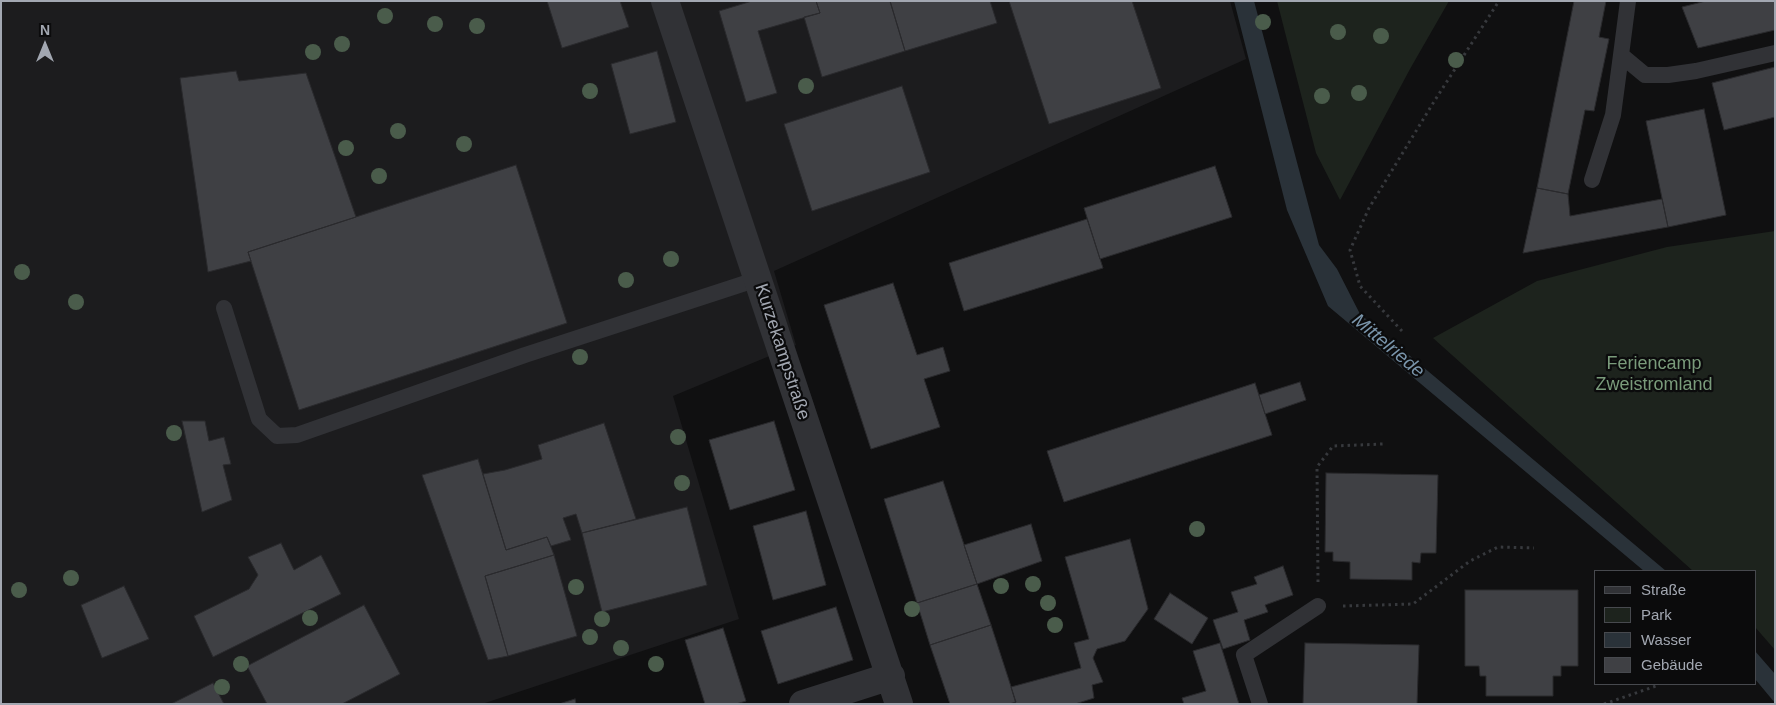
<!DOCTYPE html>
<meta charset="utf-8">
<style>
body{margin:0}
#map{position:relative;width:1776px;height:705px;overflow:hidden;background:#101011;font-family:Helvetica,sans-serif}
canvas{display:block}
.frame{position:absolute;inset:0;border:2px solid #a2a7b1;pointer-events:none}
.legend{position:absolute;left:1594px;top:570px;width:162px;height:115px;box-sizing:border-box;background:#0b0b0c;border:1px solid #47494e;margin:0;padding:6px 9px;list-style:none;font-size:15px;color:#a2a7b1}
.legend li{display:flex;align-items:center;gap:10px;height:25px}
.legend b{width:25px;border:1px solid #47494e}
.north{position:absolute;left:20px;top:20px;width:50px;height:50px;-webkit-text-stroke:4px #0b0b0c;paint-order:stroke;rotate:0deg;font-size:14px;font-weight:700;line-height:20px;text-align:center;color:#a2a7b1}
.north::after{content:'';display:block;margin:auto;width:18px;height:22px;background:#a2a7b1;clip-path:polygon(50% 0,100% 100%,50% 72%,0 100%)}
</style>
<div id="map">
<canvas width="1776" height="705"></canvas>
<div class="frame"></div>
<ul class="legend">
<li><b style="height:6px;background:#313236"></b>Straße</li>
<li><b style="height:14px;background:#1d231d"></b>Park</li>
<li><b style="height:14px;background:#2a3239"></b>Wasser</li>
<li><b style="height:14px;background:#3f4044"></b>Gebäude</li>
</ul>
<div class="north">N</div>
</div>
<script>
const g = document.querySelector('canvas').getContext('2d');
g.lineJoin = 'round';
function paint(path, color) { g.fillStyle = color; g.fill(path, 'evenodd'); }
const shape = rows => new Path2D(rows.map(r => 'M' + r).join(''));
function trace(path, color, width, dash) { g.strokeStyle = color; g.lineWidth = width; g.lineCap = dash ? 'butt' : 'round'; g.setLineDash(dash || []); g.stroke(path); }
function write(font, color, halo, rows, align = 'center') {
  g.font = font + ' Helvetica,sans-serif'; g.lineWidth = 4.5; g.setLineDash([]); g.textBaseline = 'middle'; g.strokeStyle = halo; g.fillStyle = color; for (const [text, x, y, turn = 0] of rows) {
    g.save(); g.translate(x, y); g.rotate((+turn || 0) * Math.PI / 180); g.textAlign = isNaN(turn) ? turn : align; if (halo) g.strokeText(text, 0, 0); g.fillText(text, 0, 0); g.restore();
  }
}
const built = shape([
 [1,1,1230,1,1246,59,774,271,796,345,673,396,739,619,482,704,1,704]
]);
const green = shape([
 [1277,1,1449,1,1410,69,1340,200,1316,153],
 [1775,231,1775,650,1755,627,1755,571,1693,571,1433,338,1537,281,1667,247]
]);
const water = shape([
 [1234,1,1254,1,1319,245,1337,269,1360,314,1666,571,1644,571,1328,306,1287,210],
 [1755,651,1775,674,1775,703,1755,679]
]);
const building = shape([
 [547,1,620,1,629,27,562,48,547,1],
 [752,1,816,1,820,13,758,31,777,93,746,102,719,11,752,1],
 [816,1,890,1,905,51,822,77,804,17,820,13,816,1],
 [890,1,990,1,997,23,905,51,890,1],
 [1009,1,1132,1,1161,88,1049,124,1009,1],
 [1574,1,1606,1,1599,37,1609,39,1594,111,1585,110,1568,194,1537,188,1574,1],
 [1706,1,1775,1,1775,30,1698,48,1682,7,1706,1],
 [657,51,676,122,630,134,611,64,657,51],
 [1775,67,1775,117,1724,130,1712,83,1775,67],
 [236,71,239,81,306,73,356,217,248,252,251,261,208,272,180,78,236,71],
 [902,86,930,172,812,211,784,124,902,86],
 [1704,109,1726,215,1668,227,1646,121,1704,109],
 [516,165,567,323,299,410,248,252,516,165],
 [1215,166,1232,217,1100,259,1084,208,1215,166],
 [1537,188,1568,194,1570,216,1662,199,1668,227,1523,253,1537,188],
 [1087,219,1103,268,964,311,949,263,1087,219],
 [893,283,917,355,943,347,950,371,924,379,940,427,871,449,824,305,893,283],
 [1300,382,1306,400,1265,414,1259,395,1300,382],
 [1255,383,1272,435,1064,502,1047,451,1255,383],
 [182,421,205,421,209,441,224,437,231,464,223,465,232,500,202,512,182,421],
 [774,421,795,490,730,510,709,440,774,421],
 [604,423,636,519,582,533,576,514,563,518,571,540,551,546,547,537,506,550,483,474,505,470,542,459,538,445,604,423],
 [478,459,506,550,547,537,554,555,485,576,508,656,488,660,422,475,478,459],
 [1326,473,1438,475,1436,553,1421,553,1420,563,1412,562,1412,580,1350,579,1350,562,1333,561,1333,552,1325,552,1326,473],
 [943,481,977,584,917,603,884,499,943,481],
 [687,507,707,585,602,612,582,533,687,507],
 [806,511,826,585,773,600,753,526,806,511],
 [1031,524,1042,561,977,584,964,545,1031,524],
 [1130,539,1148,609,1125,641,1097,649,1093,658,1103,682,1092,685,1094,698,1075,704,1016,704,1011,687,1081,668,1074,643,1089,639,1065,557,1130,539],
 [281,543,294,570,321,555,341,594,213,657,194,616,249,589,258,575,248,557,281,543],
 [554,555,577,636,508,656,485,576,554,555],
 [1283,566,1293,595,1265,605,1268,612,1244,620,1250,640,1223,649,1213,620,1238,612,1231,592,1257,584,1254,577,1283,566],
 [977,584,991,625,930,645,917,603,977,584],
 [124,586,149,639,102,658,81,605,124,586],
 [1465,590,1578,590,1578,666,1561,666,1561,676,1553,676,1553,696,1486,696,1486,676,1480,676,1479,666,1465,666,1465,590],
 [1170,593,1208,618,1192,644,1154,619,1170,593],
 [364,605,400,674,342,704,267,704,247,666,364,605],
 [836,607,853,660,778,684,761,631,836,607],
 [991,625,1016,702,1009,704,950,704,930,645,991,625],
 [723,628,746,701,736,704,705,704,685,640,723,628],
 [1220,643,1239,704,1184,704,1182,698,1206,691,1193,651,1220,643],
 [1305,643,1419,645,1417,704,1303,704,1305,643],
 [213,683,224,704,171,704,213,683],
 [575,699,576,704,559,704,575,699]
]);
const path = shape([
 [1402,331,1360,286,1350,250,1369,208,1435,100,1499,1],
 [1318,582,1317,467,1333,446,1383,444],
 [1343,606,1413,604,1470,561,1498,547,1534,548],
 [1604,704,1659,685]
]);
const service = shape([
 [1628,1,1621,55,1645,75,1668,75,1696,71,1775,53],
 [1592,180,1613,115,1621,55],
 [224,308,259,419,277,436,297,435,525,355,758,279],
 [1260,704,1244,655,1318,606]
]);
const minor = shape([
 [665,1,899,704],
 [803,704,891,676]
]);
const trees = [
 [385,16],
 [1263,22],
 [435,24],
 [477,26],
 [1338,32],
 [1381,36],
 [342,44],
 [313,52],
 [1456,60],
 [806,86],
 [590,91],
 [1359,93],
 [1322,96],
 [398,131],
 [464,144],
 [346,148],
 [379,176],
 [671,259],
 [22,272],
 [626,280],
 [76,302],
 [580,357],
 [174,433],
 [678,437],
 [682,483],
 [1197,529],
 [71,578],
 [1033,584],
 [1001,586],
 [576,587],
 [19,590],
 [1048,603],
 [912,609],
 [310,618],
 [602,619],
 [1055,625],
 [590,637],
 [621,648],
 [241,664],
 [656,664],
 [222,687]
];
const streetNames = [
 ["Kurzekampstraße",782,352,72]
];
const parkNames = [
 ["Feriencamp",1654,364],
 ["Zweistromland",1654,385]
];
const waterNames = [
 ["Mittelriede",1388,346,40]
];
paint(built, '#1c1c1e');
paint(green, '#1d231d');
paint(water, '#2a3239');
paint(building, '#3f4044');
trace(building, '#2a2a2d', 1);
trace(path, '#37393d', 3, [2.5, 4]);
trace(service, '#313236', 16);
trace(minor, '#313236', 28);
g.fillStyle = '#4a5c4b';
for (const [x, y] of trees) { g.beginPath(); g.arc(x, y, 8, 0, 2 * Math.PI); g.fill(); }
write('18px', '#a2a7b1', '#0b0b0c', streetNames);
write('18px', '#7a9b7b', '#0b0b0c', parkNames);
write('italic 19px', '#7a95ab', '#0b0b0c', waterNames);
</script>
